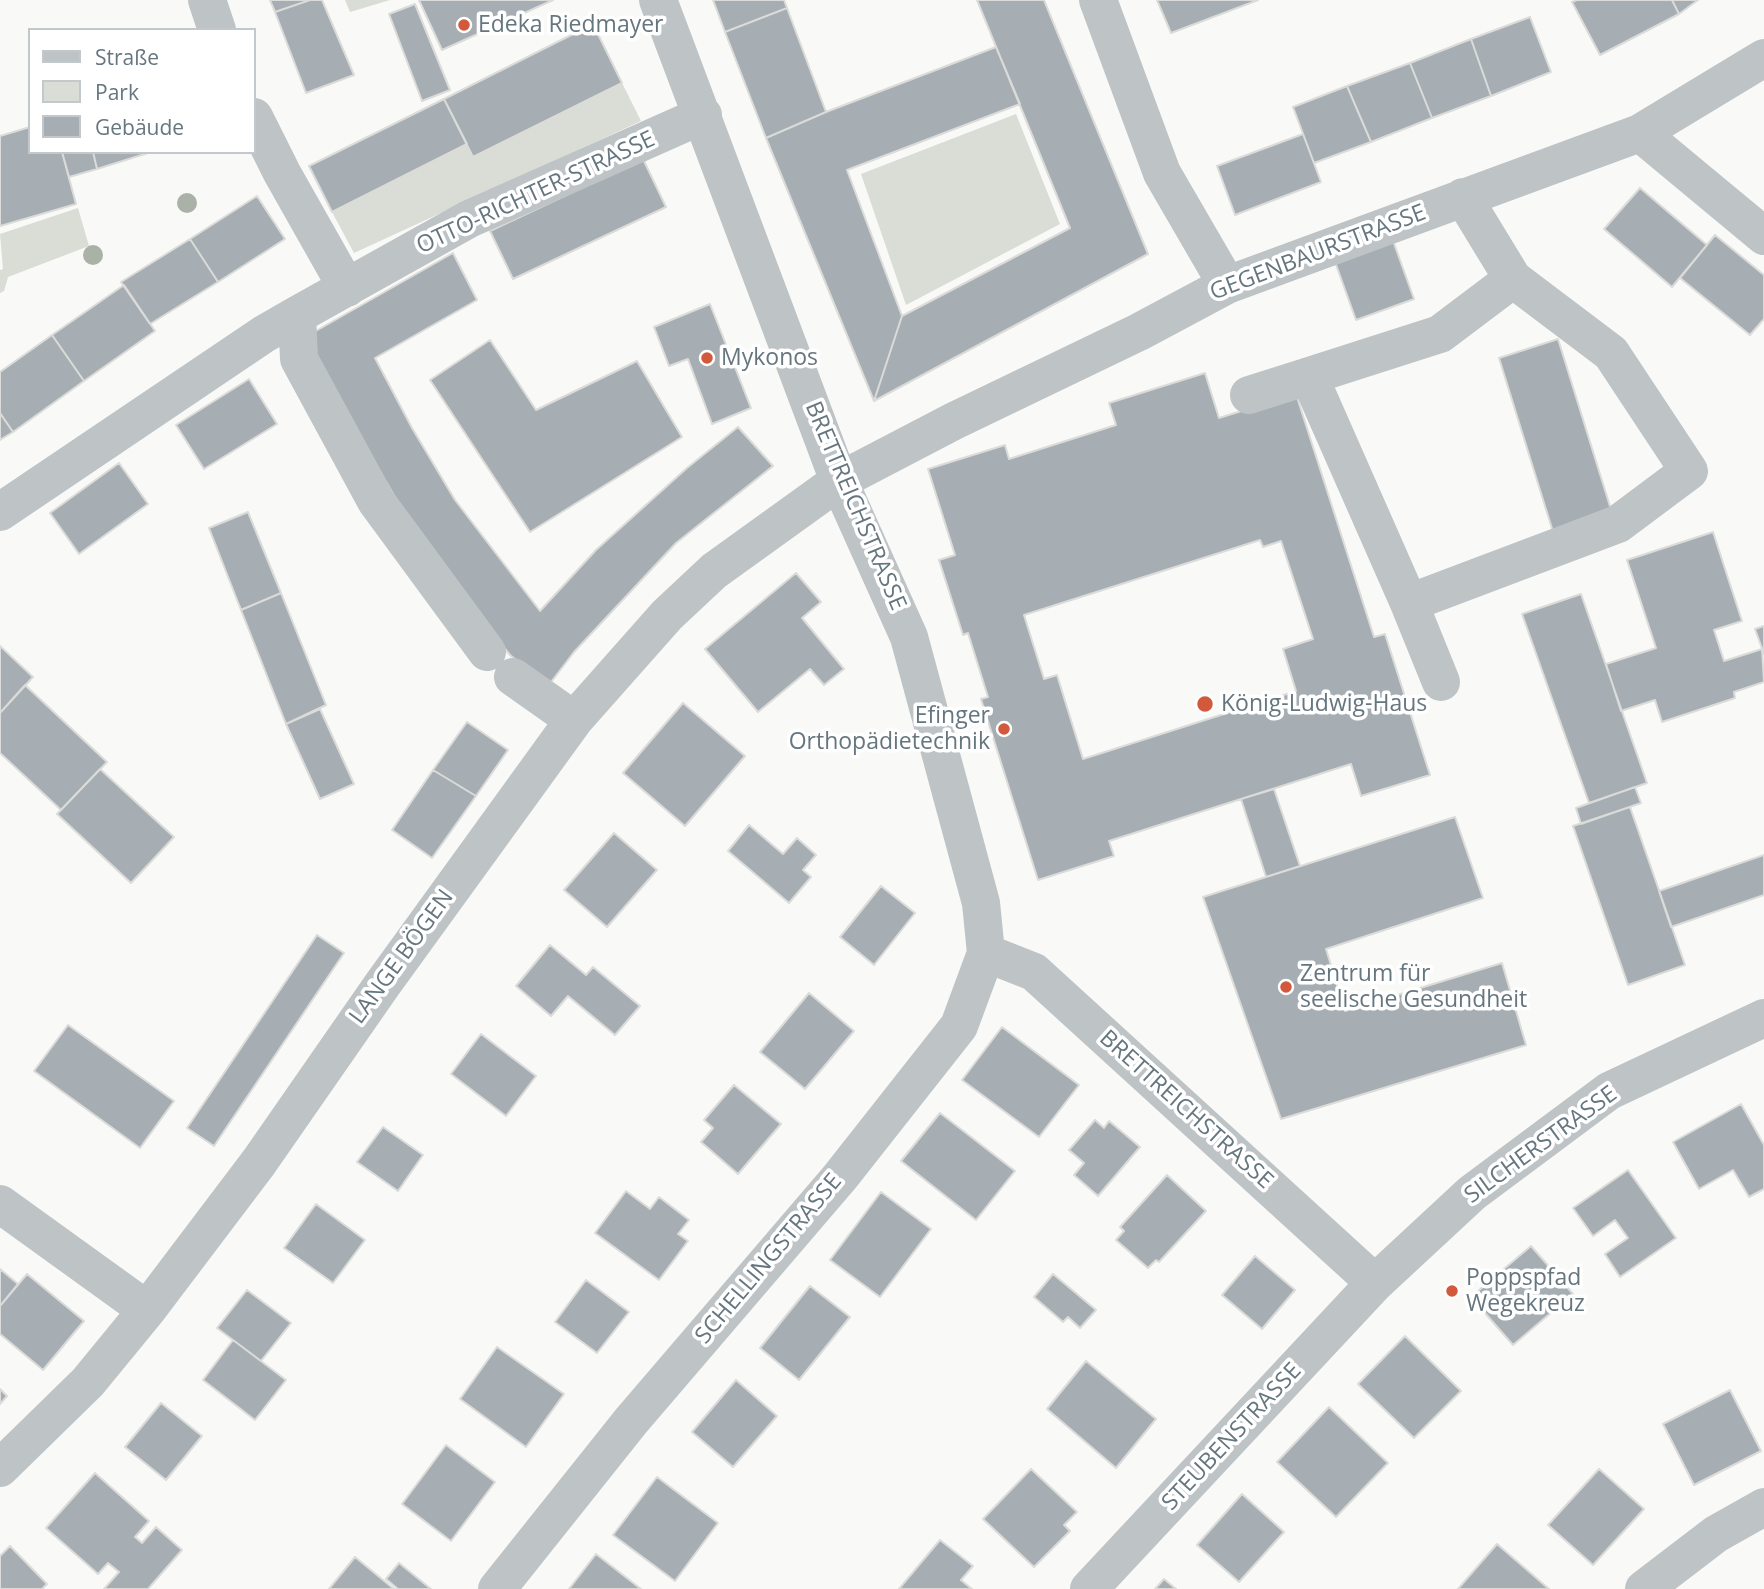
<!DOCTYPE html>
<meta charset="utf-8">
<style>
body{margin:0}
#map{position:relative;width:1764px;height:1589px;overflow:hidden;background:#f9f9f7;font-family:"Open Sans",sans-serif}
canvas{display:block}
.legend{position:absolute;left:28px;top:28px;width:228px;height:126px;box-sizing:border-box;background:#fff;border:2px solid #c2c8cc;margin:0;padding:9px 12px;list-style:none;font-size:21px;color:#66767f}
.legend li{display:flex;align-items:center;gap:14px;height:35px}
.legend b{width:35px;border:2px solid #c2c8cc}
</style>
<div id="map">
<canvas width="1764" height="1589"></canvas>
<ul class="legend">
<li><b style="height:9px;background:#bec3c6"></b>Straße</li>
<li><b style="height:19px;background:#d9ddd6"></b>Park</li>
<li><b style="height:19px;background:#a6aeb3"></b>Gebäude</li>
</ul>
</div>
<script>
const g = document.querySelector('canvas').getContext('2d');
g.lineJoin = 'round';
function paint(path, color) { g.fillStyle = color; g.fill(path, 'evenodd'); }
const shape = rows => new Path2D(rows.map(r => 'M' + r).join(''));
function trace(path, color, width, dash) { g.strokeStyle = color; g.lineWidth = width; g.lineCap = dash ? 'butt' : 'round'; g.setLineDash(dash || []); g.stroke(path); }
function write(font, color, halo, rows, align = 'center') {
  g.font = font + ' "Open Sans",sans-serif'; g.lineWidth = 7; g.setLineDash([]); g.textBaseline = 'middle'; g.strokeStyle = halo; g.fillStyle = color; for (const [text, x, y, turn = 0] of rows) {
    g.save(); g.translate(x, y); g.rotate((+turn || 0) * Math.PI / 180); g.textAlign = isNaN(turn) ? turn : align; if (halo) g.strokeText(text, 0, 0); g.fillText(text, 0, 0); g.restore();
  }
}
const green = shape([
 [345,0,390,0,350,12],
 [622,83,641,121,354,253,332,212,467,144,473,156],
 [1016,114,1060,224,906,305,861,174],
 [78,208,89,246,8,277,4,291,0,293,0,270,3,269,0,234]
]);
const building = shape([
 [270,0,310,0,275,12,270,0],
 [310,0,322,0,354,75,306,93,275,12,310,0],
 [419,0,553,0,442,50,419,0],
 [713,0,784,0,787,8,725,32,713,0],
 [977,0,1044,0,1148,254,874,401,902,316,1070,228,977,0],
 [1157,0,1258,0,1171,33,1157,0],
 [1577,0,1672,0,1679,14,1600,55,1572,2,1577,0],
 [1672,0,1698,0,1679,14,1672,0],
 [415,4,450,90,422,101,389,14,415,4],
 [787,8,826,112,766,138,725,32,787,8],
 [1530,17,1551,72,1491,96,1471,39,1530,17],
 [593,24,622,83,473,157,444,99,593,24],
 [1471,39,1491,96,1432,118,1410,63,1471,39],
 [996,47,1020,104,847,170,902,316,874,401,766,138,826,112,996,47],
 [1410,63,1432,118,1371,142,1347,86,1410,63],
 [1347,86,1371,142,1314,163,1293,107,1347,86],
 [444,99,467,144,332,212,309,166,444,99],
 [30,127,30,152,62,152,76,204,0,226,0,136,30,127],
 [1303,134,1321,182,1235,215,1217,166,1303,134],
 [62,152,93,152,97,169,69,177,62,152],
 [93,152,151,152,97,169,93,152],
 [643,159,666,207,513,279,490,231,643,159],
 [1640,188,1707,245,1672,287,1604,229,1640,188],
 [257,196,285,239,218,282,190,239,257,196],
 [1715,235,1764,275,1764,319,1750,335,1680,278,1715,235],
 [1392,238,1414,299,1356,320,1334,259,1392,238],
 [190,239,218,282,150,324,121,282,190,239],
 [453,253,477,300,375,358,412,428,455,500,540,611,596,550,687,468,738,427,773,466,676,543,574,652,548,686,510,655,465,600,406,516,343,408,307,336,453,253],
 [124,285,155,331,84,381,52,335,124,285],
 [710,304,751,408,712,424,688,359,669,366,654,327,710,304],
 [52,335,84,381,13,432,0,413,0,372,52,335],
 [1558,339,1613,516,1554,535,1499,358,1558,339],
 [490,340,536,410,637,361,682,437,530,532,430,380,490,340],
 [1205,373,1219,418,1296,394,1374,637,1385,634,1430,775,1361,796,1351,764,1109,841,1114,856,1038,880,981,699,988,697,968,633,963,635,939,560,955,555,928,469,1005,445,1009,459,1116,425,1109,403,1205,373],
 [1260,540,1263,547,1281,541,1313,639,1283,649,1296,691,1083,759,1057,675,1044,679,1024,615,1260,540],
 [249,379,277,424,204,469,176,425,249,379],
 [0,413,13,432,0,440,0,413],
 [119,463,148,504,79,554,50,513,119,463],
 [248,512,281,593,241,610,209,528,248,512],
 [1713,532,1742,621,1714,630,1724,661,1762,649,1764,682,1734,692,1735,698,1662,722,1655,700,1621,711,1606,664,1656,648,1627,560,1713,532],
 [796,573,821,602,802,618,844,669,824,685,810,669,758,712,705,649,796,573],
 [281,593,326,705,286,724,241,610,281,593],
 [1581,594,1647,783,1589,803,1522,614,1581,594],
 [1764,626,1764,654,1755,629,1764,626],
 [0,646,33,677,0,713,0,646],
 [25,685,107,762,61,810,0,753,0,713,25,685],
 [683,703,745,756,685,826,623,773,683,703],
 [320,709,354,784,320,799,286,724,320,709],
 [467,722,508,750,476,796,433,770,467,722],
 [100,769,174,837,131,883,57,814,100,769],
 [433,770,476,796,432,858,392,830,433,770],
 [1635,787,1641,803,1581,824,1576,808,1635,787],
 [1274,789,1300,866,1266,877,1241,799,1274,789],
 [1630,807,1685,965,1628,985,1573,826,1630,807],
 [1455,817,1483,898,1326,949,1345,1011,1502,963,1526,1045,1281,1119,1203,897,1455,817],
 [749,825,783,854,797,838,816,855,803,870,811,877,789,903,728,851,749,825],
 [614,833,657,870,607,927,564,890,614,833],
 [1764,855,1764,895,1671,927,1659,891,1764,855],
 [881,886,915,913,874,965,840,937,881,886],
 [317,935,344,953,214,1146,187,1128,317,935],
 [550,945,586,975,593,967,640,1006,615,1035,568,996,551,1016,516,986,550,945],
 [809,993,854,1031,805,1089,760,1052,809,993],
 [68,1025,174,1101,140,1148,34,1071,68,1025],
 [1002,1027,1079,1085,1039,1137,962,1080,1002,1027],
 [481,1034,536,1076,506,1116,451,1074,481,1034],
 [734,1085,781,1124,738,1174,701,1142,713,1128,704,1120,734,1085],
 [1741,1104,1764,1145,1764,1189,1749,1197,1733,1170,1699,1189,1673,1142,1741,1104],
 [940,1113,1015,1171,976,1220,901,1161,940,1113],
 [1095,1120,1104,1128,1109,1121,1140,1147,1098,1196,1074,1175,1084,1163,1069,1150,1095,1120],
 [383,1127,423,1155,398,1191,357,1162,383,1127],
 [1628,1170,1676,1238,1620,1277,1605,1254,1628,1238,1615,1220,1593,1236,1573,1208,1628,1170],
 [1167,1175,1206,1211,1159,1262,1156,1260,1148,1268,1116,1240,1124,1231,1120,1227,1167,1175],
 [626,1191,650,1209,659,1197,689,1220,678,1234,688,1241,659,1280,595,1233,626,1191],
 [881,1192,931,1229,880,1297,830,1260,881,1192],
 [316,1204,365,1240,333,1283,284,1248,316,1204],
 [1531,1246,1573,1294,1513,1345,1471,1297,1531,1246],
 [1255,1256,1295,1290,1262,1329,1222,1295,1255,1256],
 [0,1269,18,1284,0,1306,0,1269],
 [27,1274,84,1321,43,1370,0,1334,0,1306,27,1274],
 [1053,1274,1096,1310,1080,1328,1068,1317,1063,1322,1034,1297,1053,1274],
 [586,1280,629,1312,597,1353,555,1322,586,1280],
 [810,1286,850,1317,799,1380,760,1348,810,1286],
 [247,1290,291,1323,261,1361,217,1328,247,1290],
 [1405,1336,1461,1391,1414,1438,1358,1384,1405,1336],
 [233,1340,286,1380,255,1420,203,1380,233,1340],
 [497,1347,564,1394,526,1447,460,1399,497,1347],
 [1086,1361,1156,1419,1116,1468,1047,1409,1086,1361],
 [736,1380,777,1416,733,1467,692,1432,736,1380],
 [0,1389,7,1396,0,1404,0,1389],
 [1730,1390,1761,1451,1694,1485,1663,1424,1730,1390],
 [161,1403,202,1436,166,1480,125,1447,161,1403],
 [1329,1407,1388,1463,1336,1517,1277,1462,1329,1407],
 [446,1445,495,1482,451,1541,402,1504,446,1445],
 [1031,1469,1077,1512,1064,1525,1070,1531,1034,1567,983,1519,1031,1469],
 [1599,1469,1644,1509,1593,1565,1548,1525,1599,1469],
 [95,1473,149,1521,135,1537,142,1543,156,1527,182,1550,148,1589,104,1589,119,1572,108,1563,98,1574,46,1528,95,1473],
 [657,1477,718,1523,675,1581,613,1535,657,1477],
 [1242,1494,1284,1532,1239,1582,1197,1545,1242,1494],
 [940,1540,973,1566,961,1580,972,1589,899,1589,940,1540],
 [1497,1544,1549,1589,1458,1589,1497,1544],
 [10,1546,47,1584,42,1589,0,1589,0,1556,10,1546],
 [596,1554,641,1589,569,1589,596,1554],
 [355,1557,394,1589,329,1589,355,1557],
 [399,1563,431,1589,398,1589,386,1579,399,1563],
 [1164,1579,1176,1589,1155,1589,1164,1579]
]);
const minor = shape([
 [207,0,217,30],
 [1098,0,1162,173,1227,285],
 [254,117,282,173,347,288],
 [1640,133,1764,236],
 [1463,197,1513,279,1611,353,1689,471,1618,524,1409,603,1309,376,1440,334,1513,279],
 [297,315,299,359,376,501,487,652],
 [1249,395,1309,376],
 [0,512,264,334,297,315,469,219,703,115],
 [1409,603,1441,682],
 [513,677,574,720],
 [986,953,1034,972,1375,1283],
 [0,1204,147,1310],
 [0,1468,88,1382,147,1310,259,1162,382,985,574,720,667,615,714,571,839,481,954,421,1139,332,1227,285,1640,133,1764,58],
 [497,1589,631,1421,840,1177,959,1026,986,953,981,903,909,637,839,481,658,0],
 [1089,1589,1375,1283,1472,1193,1609,1091,1764,1018],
 [1644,1589,1716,1534,1764,1507]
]);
const trees = [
 [187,203],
 [93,255]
];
const markers = [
 [464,25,7,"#d3593d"],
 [707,358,7,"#d3593d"],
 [1205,704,9,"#d3593d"],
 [1004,729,7,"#d3593d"],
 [1286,987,7,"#d3593d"],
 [1452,1291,7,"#d3593d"]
];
const poiNames = [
 ["Edeka Riedmayer",478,25],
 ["Mykonos",721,358],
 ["König-Ludwig-Haus",1221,704],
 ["Efinger",990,716,"right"],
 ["Orthopädietechnik",990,742,"right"],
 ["Zentrum für",1300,974],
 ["seelische Gesundheit",1300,1000],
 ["Poppspfad",1466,1278],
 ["Wegekreuz",1466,1304]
];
const streetNames = [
 ["OTTO-RICHTER-STRASSE",536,193,-25],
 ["GEGENBAURSTRASSE",1318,253,-21],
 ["BRETTREICHSTRASSE",855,506,67],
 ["LANGE BÖGEN",402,957,-54],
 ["BRETTREICHSTRASSE",1186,1110,42],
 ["SILCHERSTRASSE",1541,1145,-36],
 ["SCHELLINGSTRASSE",769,1259,-50],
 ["STEUBENSTRASSE",1232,1437,-47]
];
paint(green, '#d9ddd6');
paint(building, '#a6aeb3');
trace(building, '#dbdbd9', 2);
trace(minor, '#bec3c6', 38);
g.fillStyle = '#aab2a7';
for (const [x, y] of trees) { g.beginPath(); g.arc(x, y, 10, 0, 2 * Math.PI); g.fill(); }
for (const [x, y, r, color] of markers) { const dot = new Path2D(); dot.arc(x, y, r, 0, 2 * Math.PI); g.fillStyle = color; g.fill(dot); trace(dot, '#fff', 2.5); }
write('23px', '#66767f', '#fff', poiNames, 'left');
write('23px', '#66767f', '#fff', streetNames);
</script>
